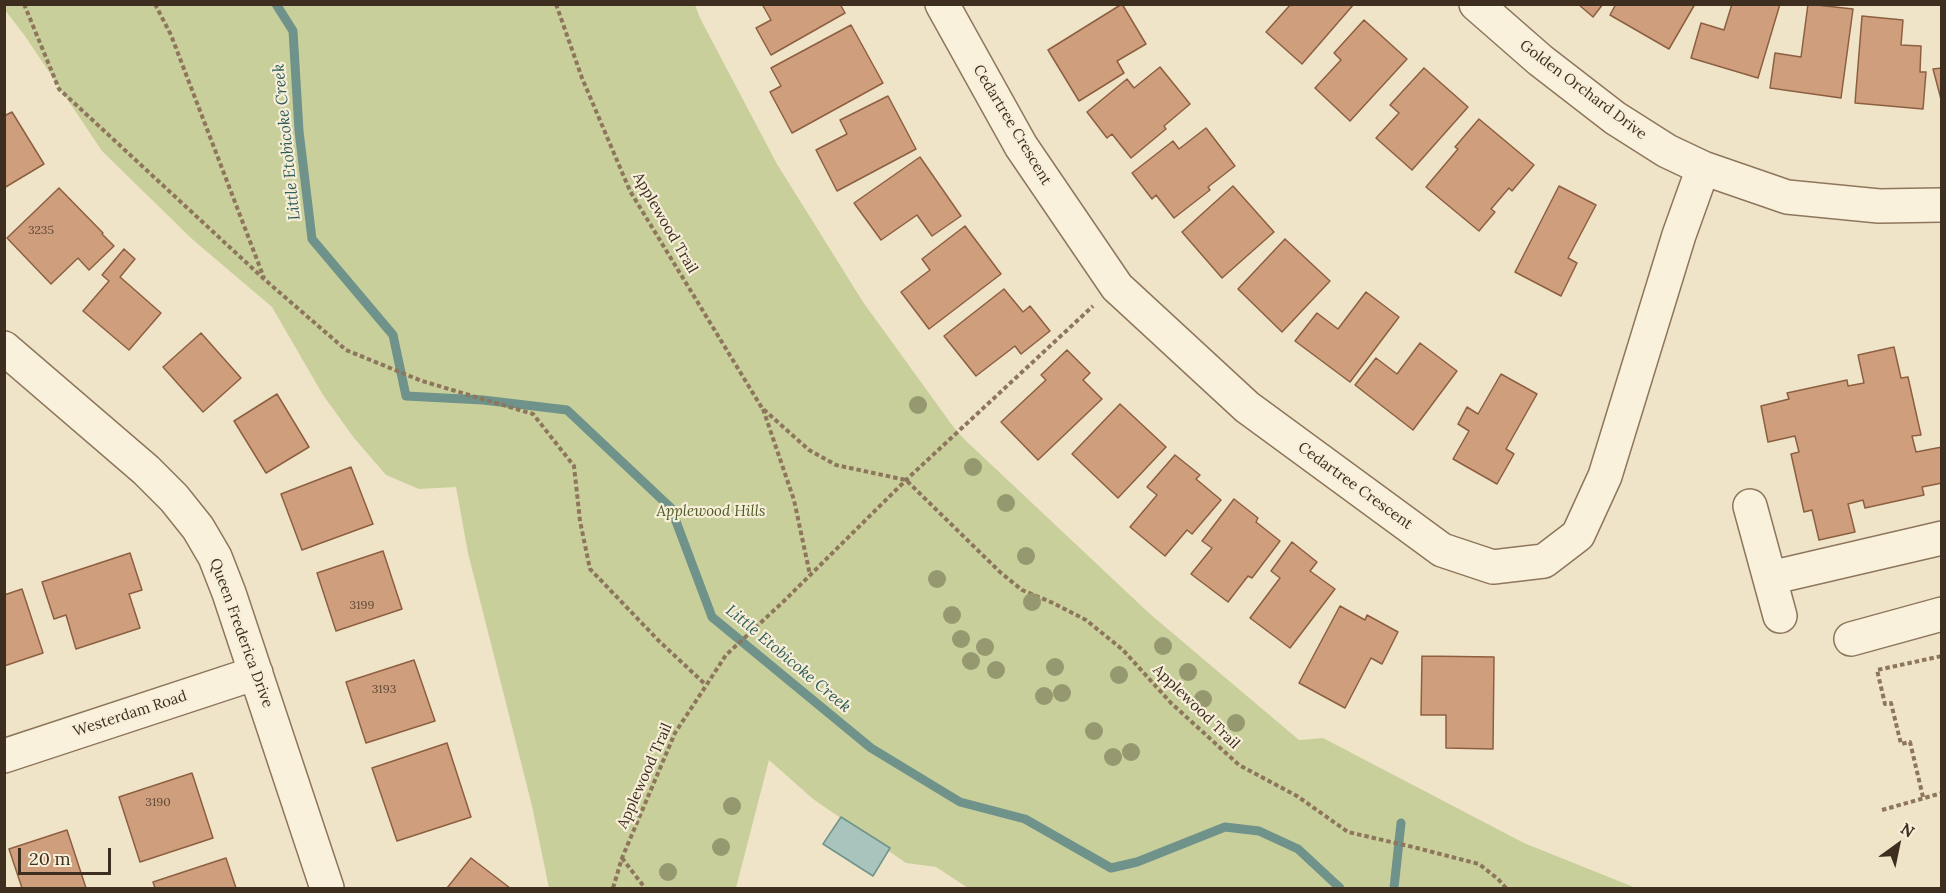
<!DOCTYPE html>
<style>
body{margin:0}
#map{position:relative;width:1946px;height:893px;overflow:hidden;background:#f0e4c8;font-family:Lora,serif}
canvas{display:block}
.frame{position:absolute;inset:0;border:6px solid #3d2e20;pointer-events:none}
.north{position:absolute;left:1868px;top:815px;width:60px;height:60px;-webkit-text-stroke:4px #f7eed8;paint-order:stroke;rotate:33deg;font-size:16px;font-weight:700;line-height:24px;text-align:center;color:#3d2e20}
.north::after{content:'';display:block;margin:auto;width:21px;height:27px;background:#3d2e20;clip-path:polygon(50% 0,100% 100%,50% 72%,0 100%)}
.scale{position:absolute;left:18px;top:848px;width:93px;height:27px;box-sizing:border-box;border:3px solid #3d2e20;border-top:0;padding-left:8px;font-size:18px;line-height:21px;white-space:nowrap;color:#3d2e20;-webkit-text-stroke:4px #f7eed8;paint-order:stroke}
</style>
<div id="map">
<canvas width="1946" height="893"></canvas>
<div class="frame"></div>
<div class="north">N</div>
<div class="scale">20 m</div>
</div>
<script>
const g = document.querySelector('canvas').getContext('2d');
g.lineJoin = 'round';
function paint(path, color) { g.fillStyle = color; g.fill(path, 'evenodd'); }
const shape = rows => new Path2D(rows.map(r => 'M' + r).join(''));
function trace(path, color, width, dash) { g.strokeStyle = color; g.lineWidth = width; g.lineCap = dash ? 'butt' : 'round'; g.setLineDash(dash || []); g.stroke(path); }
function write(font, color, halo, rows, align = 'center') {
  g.font = font + ' Lora,serif'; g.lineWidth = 4.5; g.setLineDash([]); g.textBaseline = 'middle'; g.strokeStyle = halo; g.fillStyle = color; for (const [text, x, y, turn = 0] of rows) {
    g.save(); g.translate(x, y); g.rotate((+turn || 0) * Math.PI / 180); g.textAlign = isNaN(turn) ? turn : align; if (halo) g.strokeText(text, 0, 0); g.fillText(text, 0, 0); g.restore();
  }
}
const green = shape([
 [4,5,695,5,701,20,777,164,863,302,952,425,963,438,1150,614,1299,740,1323,738,1524,843,1636,888,968,888,936,867,906,863,813,799,769,760,736,888,549,888,532,806,468,553,456,487,419,489,386,475,354,438,323,395,272,307,192,239,102,151,25,36,5,10]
]);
const water = shape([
 [841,817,890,848,873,876,823,844,841,817]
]);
const stream = shape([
 [276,4,293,31,299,131,312,239,393,335,406,396,483,400,567,410,671,508,712,617,871,748,960,802,1025,819,1111,868,1137,862,1225,827,1259,831,1298,849,1340,888],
 [1394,888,1401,823]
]);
const building = shape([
 [762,4,840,4,845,13,771,55,756,28,771,20,762,4],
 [1122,4,1146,44,1117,61,1124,73,1079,101,1048,50,1122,4],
 [1291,4,1354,4,1302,64,1266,32,1291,4],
 [1578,4,1603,4,1593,17,1578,4],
 [1616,4,1695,4,1669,49,1610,15,1616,4],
 [1732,4,1780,4,1758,78,1691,58,1701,23,1724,30,1732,4],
 [1808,4,1853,9,1841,98,1770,88,1775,53,1801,57,1808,4],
 [1862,16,1903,20,1901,45,1921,46,1920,72,1926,72,1923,109,1855,103,1862,16],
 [1364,20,1407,59,1350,121,1315,88,1341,60,1334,53,1364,20],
 [851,25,883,83,792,133,770,92,781,86,771,68,851,25],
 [1160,67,1190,104,1164,126,1166,129,1131,158,1112,134,1107,138,1087,112,1127,79,1134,88,1160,67],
 [1424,68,1468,107,1412,170,1376,138,1399,113,1390,105,1424,68],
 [1942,68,1942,103,1933,69,1942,68],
 [888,96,916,149,837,191,816,150,847,134,840,120,888,96],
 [12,112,44,164,4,188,4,116,12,112],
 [1479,119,1534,165,1512,191,1509,188,1491,209,1495,212,1479,231,1426,187,1458,149,1455,147,1479,119],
 [1206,128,1235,166,1208,187,1210,190,1174,218,1156,195,1152,199,1132,173,1173,141,1179,149,1206,128],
 [920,157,961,216,932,236,917,215,881,240,854,203,920,157],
 [1233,186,1274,232,1222,278,1182,232,1233,186],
 [1559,186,1596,205,1568,258,1577,263,1561,296,1515,272,1559,186],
 [59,188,103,233,102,234,114,246,89,270,78,258,51,284,7,238,59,188],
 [965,226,1001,274,929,329,901,292,930,270,922,259,965,226],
 [1285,239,1330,281,1282,332,1238,289,1285,239],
 [124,249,135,259,120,277,161,313,129,350,83,311,109,281,102,275,124,249],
 [1004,289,1023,312,1030,306,1050,331,1021,354,1015,346,976,376,944,336,1004,289],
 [1366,292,1399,317,1350,382,1295,341,1317,313,1338,329,1366,292],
 [201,333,241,378,203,412,163,367,201,333],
 [1420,343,1457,371,1413,430,1355,385,1376,358,1397,374,1420,343],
 [1894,347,1901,378,1908,377,1921,435,1912,436,1916,452,1942,447,1942,483,1922,487,1924,495,1865,508,1863,500,1848,504,1855,532,1819,540,1812,510,1804,512,1791,454,1799,452,1795,436,1768,442,1761,406,1789,399,1787,393,1847,380,1848,386,1864,383,1858,355,1894,347],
 [1067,350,1090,373,1083,380,1102,399,1038,460,1001,422,1046,380,1041,375,1067,350],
 [1501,374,1537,394,1506,449,1514,454,1497,484,1453,459,1469,431,1458,424,1467,407,1478,414,1501,374],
 [277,394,309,447,266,473,234,421,277,394],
 [1120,404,1166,447,1118,498,1072,454,1120,404],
 [1175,455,1200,475,1196,479,1221,500,1192,534,1187,530,1165,556,1130,527,1157,495,1147,487,1175,455],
 [351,467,373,524,302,550,281,494,351,467],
 [1234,499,1258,518,1256,522,1280,541,1252,578,1248,576,1228,602,1191,574,1212,548,1202,541,1234,499],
 [1292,542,1317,562,1310,571,1335,589,1290,648,1250,618,1280,578,1271,571,1292,542],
 [383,551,402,609,336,631,317,573,383,551],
 [130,553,142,590,129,594,140,628,76,649,66,615,54,619,42,582,130,553],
 [22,589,43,653,4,666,4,595,22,589],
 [1340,606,1365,620,1367,615,1398,632,1382,664,1371,658,1345,708,1299,683,1340,606],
 [1422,656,1494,657,1493,749,1446,748,1446,715,1421,715,1422,656],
 [414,660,435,721,366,743,346,682,414,660],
 [447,743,471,817,397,841,372,768,447,743],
 [192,773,213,838,140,862,119,797,192,773],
 [67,830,86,888,22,888,9,849,67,830],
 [226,858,236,888,155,888,153,882,226,858],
 [471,858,510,888,447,888,471,858]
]);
const path = shape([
 [24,4,59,89,264,279,346,350,422,381,533,414,574,466,580,521,590,569,659,641,705,684],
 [155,4,171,35,264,278],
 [556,4,582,78,630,191,762,408,809,450,836,465,906,480,1000,572,1022,590,1053,603,1086,620,1123,650,1171,703,1239,765,1297,796,1348,832,1413,847,1479,864,1498,879,1506,888],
 [763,409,794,500,810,575],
 [1923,797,1910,742,1901,744,1891,703,1885,704,1877,670,1942,656],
 [1882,810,1942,793],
 [622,858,645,888],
 [613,888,622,858,675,733,726,655,784,601,906,480,1093,306]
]);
const minor = shape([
 [942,4,1021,146,1117,287,1247,407,1442,550,1493,567,1544,561,1578,535,1605,476,1679,235,1703,168],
 [1476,4,1540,60,1615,118,1667,151,1703,168,1787,197,1879,206,1942,205],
 [4,348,146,470,174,498,198,528,215,557,229,593,327,888],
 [1750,506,1780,616],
 [1770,578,1942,538],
 [1851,639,1942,614],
 [4,756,256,673]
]);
const trees = [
 [918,405],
 [973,467],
 [1006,503],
 [1026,556],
 [937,579],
 [1032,602],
 [952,615],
 [961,639],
 [1163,646],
 [985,647],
 [971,661],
 [1055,667],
 [996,670],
 [1188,672],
 [1119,675],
 [1062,693],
 [1044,696],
 [1203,699],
 [1236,723],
 [1094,731],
 [1131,752],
 [1113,757],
 [732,806],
 [721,847],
 [668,872]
];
const numberNames = [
 ["3235",41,231],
 ["3199",362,606],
 ["3193",384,690],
 ["3190",158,803]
];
const streetNames = [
 ["Golden Orchard Drive",1583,90,37],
 ["Cedartree Crescent",1012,125,59],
 ["Applewood Trail",665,223,60],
 ["Cedartree Crescent",1355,486,36],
 ["Queen Frederica Drive",241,633,70],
 ["Applewood Trail",1196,707,44],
 ["Westerdam Road",130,714,-18],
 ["Applewood Trail",645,776,-66]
];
const parkNames = [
 ["Applewood Hills",711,512]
];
const waterNames = [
 ["Little Etobicoke Creek",287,142,-96],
 ["Little Etobicoke Creek",788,659,40]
];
paint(green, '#c9cf9b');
paint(water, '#a9c4bc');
trace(water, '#6f938a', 1.5);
trace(stream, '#6f938a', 9);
paint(building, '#cf9f7d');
trace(building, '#8d5f41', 1.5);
trace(minor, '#8d765c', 36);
trace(path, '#8d765c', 4, [4.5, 3]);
trace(minor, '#faf1dc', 33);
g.fillStyle = '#96986f';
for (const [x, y] of trees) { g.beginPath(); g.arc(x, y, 9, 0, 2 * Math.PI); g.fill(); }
write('12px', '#624a37', null, numberNames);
write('15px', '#3d2e20', '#f7eed8', streetNames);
write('italic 15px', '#4d5a26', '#f7eed8', parkNames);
write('italic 16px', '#2f5d5a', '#f7eed8', waterNames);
</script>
